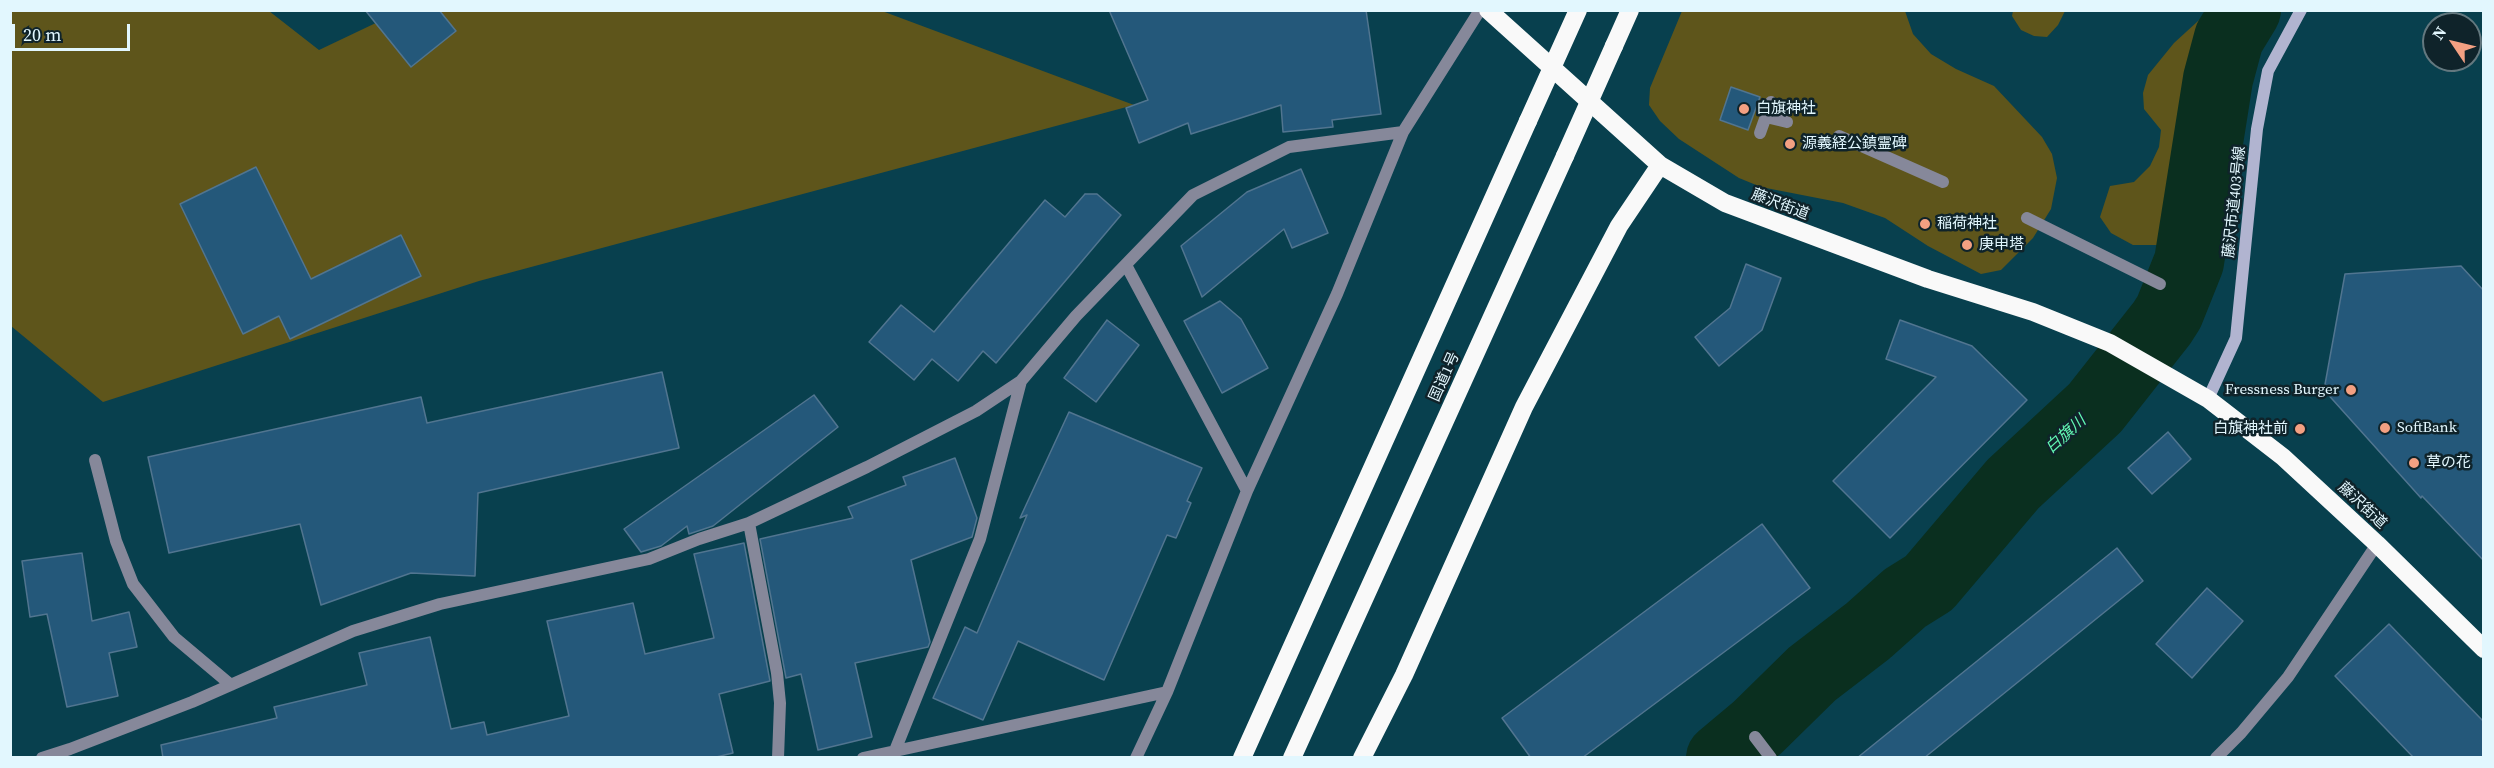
<!DOCTYPE html>
<meta charset="utf-8">
<style>
body{margin:0}
#map{position:relative;width:2494px;height:768px;overflow:hidden;background:#08404e;font-family:"Source Serif 4",serif}
canvas{display:block}
.frame{position:absolute;inset:0;border:12px solid #e2f7fe;pointer-events:none}
.north{position:absolute;left:2422px;top:12px;width:60px;height:60px;box-sizing:border-box;background:#0f232a;border:2px solid #63787f;border-radius:50%;rotate:305deg;font-size:16px;font-weight:700;line-height:24px;text-align:center;color:#e2f7fe}
.north::after{content:'';display:block;margin:auto;width:21px;height:27px;background:#f3a082;clip-path:polygon(50% 0,100% 100%,50% 72%,0 100%)}
.scale{position:absolute;left:12px;top:24px;width:118px;height:27px;box-sizing:border-box;border:3px solid #e2f7fe;border-top:0;padding-left:8px;font-size:18px;line-height:21px;white-space:nowrap;color:#e2f7fe;-webkit-text-stroke:4px #0f232a;paint-order:stroke}
</style>
<div id="map">
<canvas width="2494" height="768"></canvas>
<div class="frame"></div>
<div class="north">N</div>
<div class="scale">20 m</div>
</div>
<script>
const g = document.querySelector('canvas').getContext('2d');
g.lineJoin = 'round';
function paint(path, color) { g.fillStyle = color; g.fill(path, 'evenodd'); }
const shape = rows => new Path2D(rows.map(r => 'M' + r).join(''));
function trace(path, color, width, dash) { g.strokeStyle = color; g.lineWidth = width; g.lineCap = dash ? 'butt' : 'round'; g.setLineDash(dash || []); g.stroke(path); }
function write(font, color, halo, rows, align = 'center') {
  g.font = font + ' "Source Serif 4","Noto Sans JP",serif'; g.lineWidth = 5; g.setLineDash([]); g.textBaseline = 'middle'; g.strokeStyle = halo; g.fillStyle = color; for (const [text, x, y, turn = 0] of rows) {
    g.save(); g.translate(x, y); g.rotate((+turn || 0) * Math.PI / 180); g.textAlign = isNaN(turn) ? turn : align; if (halo) g.strokeText(text, 0, 0); g.fillText(text, 0, 0); g.restore();
  }
}
const green = shape([
 [10,11,269,11,319,50,401,11,882,11,1134,105,479,281,103,402,11,326],
 [1682,11,1905,11,1913,34,1931,54,1956,69,1994,86,2042,137,2052,154,2057,178,2051,209,2033,238,2001,270,1981,274,1928,246,1885,218,1843,203,1761,187,1739,178,1679,139,1660,121,1649,105,1650,88],
 [2013,11,2013,10,2065,11,2058,25,2047,37,2034,36,2021,30,2012,16],
 [2209,11,2231,11,2209,51,2196,91,2189,122,2186,170,2176,206,2176,228,2168,242,2158,245,2133,245,2111,233,2100,217,2110,186,2134,182,2150,166,2159,147,2161,130,2144,109,2143,93,2148,75,2174,43]
]);
const river = shape([
 [1721,758,1758,727,1812,674,1868,631,1905,598,1929,583,2013,484,2095,408,2162,323,2169,312,2189,262,2218,79,2229,38,2246,10]
]);
const building = shape([
 [365,10,439,10,456,31,411,67,365,10],
 [1109,10,1366,10,1381,114,1332,120,1333,127,1283,132,1281,105,1191,134,1188,123,1139,143,1126,108,1148,100,1109,10],
 [1731,87,1760,97,1748,130,1720,120,1731,87],
 [256,167,311,279,401,235,421,276,290,339,279,316,243,334,180,204,256,167],
 [1301,169,1328,233,1292,248,1284,229,1202,297,1181,246,1247,192,1301,169],
 [1085,194,1097,194,1121,215,996,363,983,351,958,381,932,359,914,380,869,342,901,305,934,332,1045,200,1065,217,1085,194],
 [1746,264,1781,278,1762,330,1719,366,1695,337,1730,308,1746,264],
 [2461,266,2484,291,2484,561,2422,496,2421,498,2324,390,2345,274,2461,266],
 [1220,301,1241,319,1268,368,1222,393,1184,321,1220,301],
 [1107,320,1139,345,1096,402,1064,378,1107,320],
 [1900,320,1972,346,2027,400,1890,538,1833,481,1936,377,1886,359,1900,320],
 [662,372,679,448,478,493,475,576,411,573,321,605,300,524,169,553,148,457,421,397,427,423,662,372],
 [814,395,838,427,713,526,689,534,687,526,661,546,641,552,624,529,814,395],
 [1069,412,1202,468,1187,501,1191,503,1176,538,1167,535,1104,680,1018,641,983,720,933,698,965,627,977,633,1027,515,1020,518,1069,412],
 [2168,432,2191,459,2152,494,2128,468,2168,432],
 [955,458,977,518,972,537,911,560,930,642,928,647,855,663,872,737,818,750,801,674,786,678,760,539,853,518,848,507,906,485,903,477,955,458],
 [1762,524,1810,588,1582,758,1531,758,1502,718,1762,524],
 [744,543,770,681,719,694,733,753,712,758,163,758,161,745,277,718,274,707,367,685,359,653,430,637,451,729,484,722,487,735,569,716,547,621,633,603,645,654,714,638,694,554,744,543],
 [2117,548,2143,581,1924,758,1857,758,2117,548],
 [82,553,92,621,129,612,137,647,109,653,118,696,67,707,47,614,30,617,22,561,82,553],
 [2207,588,2243,621,2192,678,2156,644,2207,588],
 [2389,624,2484,722,2484,758,2414,758,2335,676,2389,624]
]);
const street = shape([
 [1766,117,1787,122],
 [1760,133,1771,102],
 [1839,136,1943,182],
 [2027,218,2160,284],
 [1126,265,1247,491],
 [95,460,116,541,133,584,174,637,231,685],
 [749,523,777,673,780,703,778,758],
 [1755,737,1771,758],
 [42,758,70,749,192,702,353,631,440,604,649,559,699,539,749,523,867,467,976,411,1021,381,1076,316,1193,195,1289,147,1403,132],
 [863,758,1167,692],
 [892,758,980,539,1021,381],
 [1136,758,1167,692,1247,491,1337,294,1403,132,1480,10],
 [2216,758,2241,733,2288,677,2377,544]
]);
const secondary = shape([
 [2208,399,2236,338,2257,129,2268,71,2301,10]
]);
const highway = shape([
 [1488,10,1660,165,1725,203,1928,279,2033,312,2110,343,2208,399,2283,457,2377,544,2484,649],
 [1614,46,1630,10],
 [1242,758,1528,121],
 [1292,758,1565,156],
 [1362,758,1404,675,1524,407,1619,226,1660,165]
]);
const highwayBridge = shape([
 [1528,121,1578,10],
 [1565,156,1614,46]
]);
const markers = [
 [1744,109,6,"#f3a082"],
 [1790,144,6,"#f3a082"],
 [1925,224,6,"#f3a082"],
 [1967,245,6,"#f3a082"],
 [2351,390,6,"#f3a082"],
 [2385,428,6,"#f3a082"],
 [2300,429,6,"#f3a082"],
 [2414,463,6,"#f3a082"]
];
const poiNames = [
 ["白旗神社",1756,109],
 ["源義経公鎮霊碑",1802,144],
 ["稲荷神社",1937,224],
 ["庚申塔",1979,245],
 ["Fressness Burger",2339,390,"right"],
 ["SoftBank",2397,428],
 ["白旗神社前",2288,429,"right"],
 ["草の花",2426,463]
];
const streetNames = [
 ["藤沢市道403号線",2235,202,-84],
 ["藤沢街道",1780,205,21],
 ["国道1号",1445,377,-66],
 ["藤沢街道",2362,506,43]
];
const waterNames = [
 ["白旗川",2066,435,-42]
];
paint(green, '#5e551b');
trace(river, '#0a2f1f', 70);
paint(building, '#24587a');
trace(building, '#517590', 1.5);
trace(street, '#86889a', 12);
trace(secondary, '#b1b4d0', 12);
trace(highway, '#f9f9f9', 18);
trace(highwayBridge, '#f9f9f9', 18);
for (const [x, y, r, color] of markers) { const dot = new Path2D(); dot.arc(x, y, r, 0, 2 * Math.PI); g.fillStyle = color; g.fill(dot); trace(dot, '#0f232a', 2); }
write('15px', '#e2f7fe', '#0f232a', poiNames, 'left');
write('15px', '#e2f7fe', '#0f232a', streetNames);
write('italic 16px', '#62f8b4', '#0f232a', waterNames);
</script>
